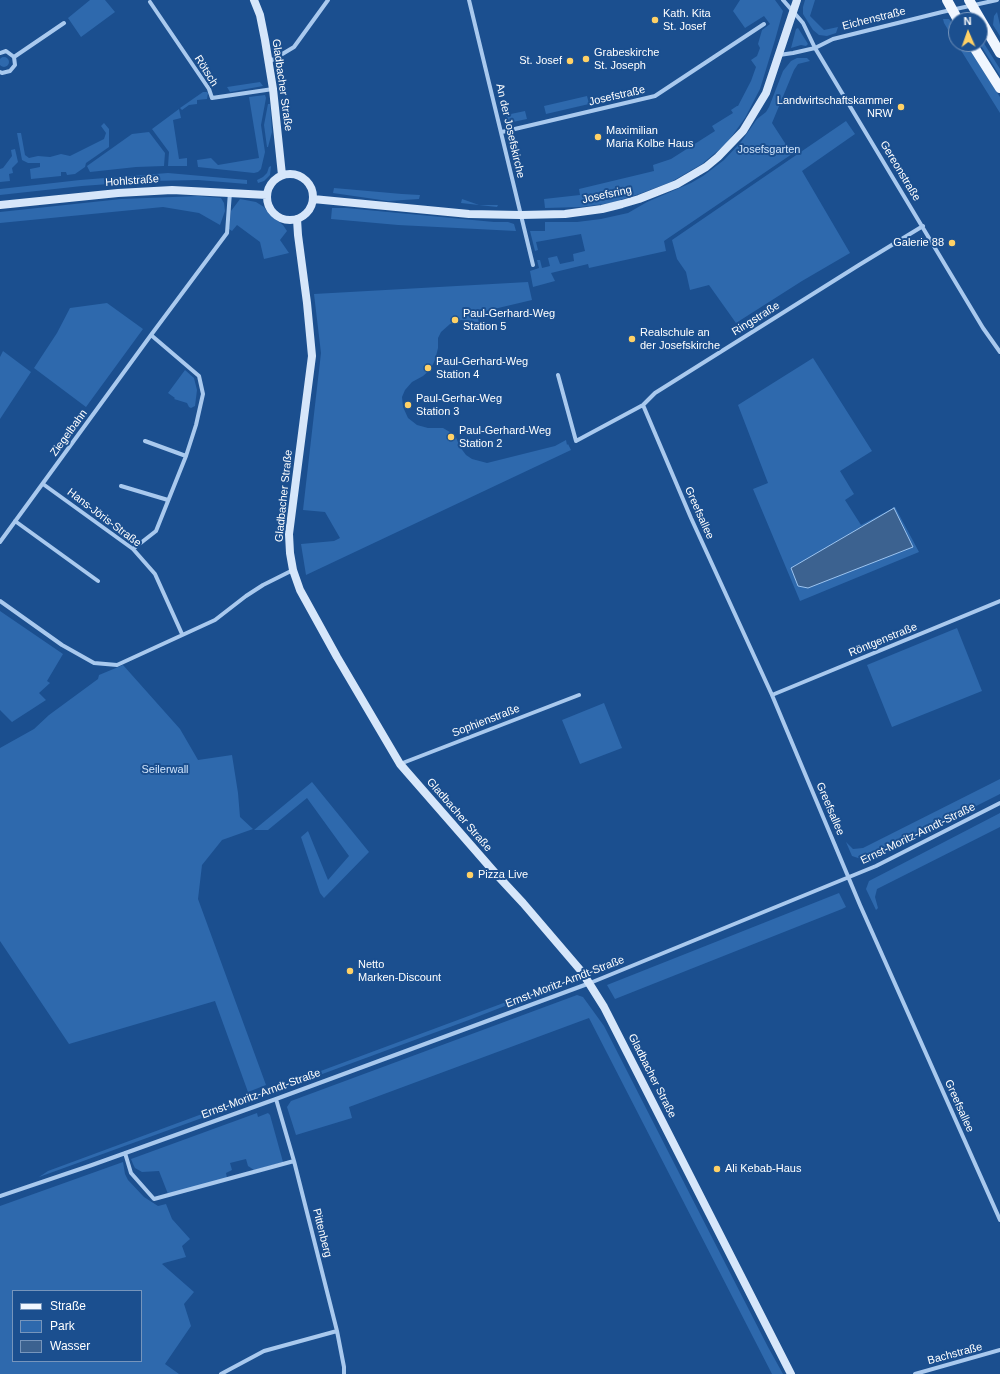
<!DOCTYPE html>
<meta charset="utf-8">
<style>
body{margin:0}
#map{position:relative;width:1000px;height:1374px;overflow:hidden;background:#1b4f8f;font-family:Helvetica,sans-serif}
canvas{display:block}
.legend{position:absolute;left:12px;top:1290px;width:130px;height:72px;box-sizing:border-box;background:#1b4f8f;border:1px solid #7695bc;margin:0;padding:5px 7px;list-style:none;font-size:12px;color:#fff}
.legend li{display:flex;align-items:center;gap:8px;height:20px}
.legend b{width:20px;border:1px solid #7695bc}
.north{position:absolute;left:948px;top:12px;width:40px;height:40px;box-sizing:border-box;background:#1b4f8f;border:1px solid #7695bc;border-radius:50%;rotate:358deg;font-size:11px;font-weight:700;line-height:16px;text-align:center;color:#fff}
.north::after{content:'';display:block;margin:auto;width:14px;height:18px;background:#ffd166;clip-path:polygon(50% 0,100% 100%,50% 72%,0 100%)}
</style>
<div id="map">
<canvas width="1000" height="1374"></canvas>
<ul class="legend">
<li><b style="height:5px;background:#f0f6ff"></b>Straße</li>
<li><b style="height:11px;background:#2e69ad"></b>Park</li>
<li><b style="height:11px;background:#3c6290"></b>Wasser</li>
</ul>
<div class="north">N</div>
</div>
<script>
const g = document.querySelector('canvas').getContext('2d');
g.lineJoin = 'round';
function paint(path, color) { g.fillStyle = color; g.fill(path, 'evenodd'); }
const shape = rows => new Path2D(rows.map(r => 'M' + r).join(''));
function trace(path, color, width, dash) { g.strokeStyle = color; g.lineWidth = width; g.lineCap = dash ? 'butt' : 'round'; g.setLineDash(dash || []); g.stroke(path); }
function write(font, color, halo, rows, align = 'center') {
  g.font = font + ' Helvetica,sans-serif'; g.lineWidth = 4; g.setLineDash([]); g.textBaseline = 'middle'; g.strokeStyle = halo; g.fillStyle = color; for (const [text, x, y, turn = 0] of rows) {
    g.save(); g.translate(x, y); g.rotate((+turn || 0) * Math.PI / 180); g.textAlign = isNaN(turn) ? turn : align; if (halo) g.strokeText(text, 0, 0); g.fillText(text, 0, 0); g.restore();
  }
}
const green = shape([
 [90,0,105,0,115,12,81,37,68,18],
 [740,0,775,0,783,11,775,40,760,89,745,118,727,143,702,164,671,182,639,194,611,203,581,207,545,208,544,199,580,195,579,189,654,171,653,165,671,159,715,131,712,126,733,113,731,110,737,106,738,106,751,81,756,67,751,60,757,56,760,48,758,44,762,30,770,24,764,16,745,28,733,11],
 [805,0,815,0,810,16,824,30,838,27,836,33,827,36,819,35,813,30,803,14,803,7],
 [997,12,1000,25,1000,36,993,25,994,16],
 [943,19,949,19,956,28,956,43,944,23],
 [798,28,808,44,806,46,801,45,791,48,796,29],
 [980,37,1000,69,1000,76,980,44],
 [957,44,966,44,1000,97,1000,113],
 '-1 62a5 5 0 1 1 10 0a5 5 0 1 1-10 0Z',
 [797,58,807,58,810,61,798,64,794,70,772,123,792,154,664,241,666,251,589,268,588,264,551,273,555,281,533,287,530,271,539,268,537,260,540,260,542,268,550,266,548,258,557,256,560,264,574,261,573,254,585,251,581,234,536,242,538,250,535,251,530,231,545,231,545,222,577,222,601,219,628,213,647,202,691,183,703,176,724,160,741,142,757,119,766,112,769,107,783,71,791,61],
 [260,82,263,86,230,92,227,87],
 [203,92,207,92,208,93,207,99,197,100,197,104,189,105,182,110,180,108],
 [265,95,266,98,261,125,265,152,261,169,258,172,254,173,198,167,197,160,211,158,218,165,259,158,249,97],
 [587,96,589,104,546,114,544,106],
 [268,104,270,104,272,132,268,147,267,147,264,125],
 [179,109,181,118,173,120,179,159,187,158,187,166,168,166,169,152,152,129],
 [525,111,527,119,508,123,506,115],
 [846,121,855,134,802,171,850,253,802,281,736,323,709,285,690,290,686,272,677,259,672,240],
 [104,123,109,129,109,147,86,163,85,167,75,174,67,175,66,172,61,172,61,176,31,179,30,169,40,167,40,163,28,163,22,160,17,133,21,133,25,155,29,158,38,156,50,157,61,154,70,156,104,139,106,133,101,126],
 [149,132,165,153,164,166,136,167,90,172,87,166,132,134],
 [15,149,18,162,12,168,13,173,9,174,10,181,0,182,0,169,3,168,12,156,11,150],
 [271,166,270,175,264,181,258,183,257,180,263,177,267,173,269,167],
 [168,173,247,180,247,184,198,180,150,181,82,186,0,195,0,189,80,180],
 [334,188,402,194,420,195,419,199,388,201,333,193],
 [198,196,221,198,224,203,225,211,220,225,199,213,163,207,0,223,0,212,121,199],
 [240,199,256,202,264,207,269,214,283,225,287,231,280,240,289,253,264,259,260,242,237,225,232,231,229,229,231,211],
 [462,199,479,205,498,205,497,207,461,203],
 [332,208,346,208,494,222,508,222,514,224,516,231,398,225,331,219],
 [528,282,532,300,477,313,479,324,473,321,461,320,450,324,441,332,438,338,438,348,435,360,430,370,423,376,412,382,405,390,402,397,403,407,408,418,417,425,428,428,443,428,455,435,460,447,466,455,472,459,487,463,555,446,566,440,567,445,568,444,571,450,306,575,301,544,334,541,340,538,325,512,303,510,321,353,314,294],
 [107,303,143,329,86,407,34,368,57,333,70,308],
 [3,351,31,372,0,419,0,357],
 [813,358,872,451,840,471,854,494,845,500,861,525,895,507,919,552,800,601,753,489,768,483,738,405],
 [185,370,194,378,197,390,195,406,191,408,189,407,187,403,174,399,175,398,168,393],
 [0,611,63,654,47,681,50,683,39,693,46,700,12,722,0,710],
 [957,628,982,691,892,727,867,665],
 [123,665,180,729,198,760,232,755,238,793,240,817,253,829,222,840,202,865,198,899,266,1085,248,1092,215,1001,69,1044,0,941,0,748,34,729,49,715,98,679,99,675],
 [604,703,622,748,580,764,562,720],
 [1000,779,1000,794,867,861,852,856,846,842,853,849,863,848],
 [312,782,369,852,324,898,320,893,301,837,308,831,328,880,349,856,307,798,268,830,254,830],
 [1000,813,1000,827,877,889,875,897,878,908,876,910,866,889,869,881],
 [839,893,846,907,842,909,615,999,607,985],
 [568,979,569,981,469,1020,287,1087,283,1085],
 [577,995,583,997,604,1026,768,1347,783,1374,772,1374,589,1018,349,1107,352,1118,296,1135,287,1107,291,1101],
 [248,1097,249,1101,39,1177,48,1171],
 [257,1113,258,1117,268,1113,270,1115,283,1162,254,1170,248,1166,246,1159,230,1163,232,1170,226,1173,227,1178,168,1194,159,1171,142,1172,135,1168,133,1164,131,1159],
 [123,1162,125,1174,128,1180,144,1197,158,1206,166,1204,172,1219,190,1239,182,1246,186,1257,164,1263,162,1264,194,1292,184,1304,191,1326,165,1364,179,1374,0,1374,0,1206],
 [13,1291,141,1291,141,1361,13,1361]
]);
const water = shape([
 [894,508,913,547,808,588,798,586,791,568,894,508]
]);
const street = shape([
 [469,0,533,265],
 [783,0,803,23,815,48,983,328,1000,352],
 [150,2,209,89,212,98,273,89],
 [0,53,6,51,14,57,15,65,10,71,2,73,0,72],
 [779,55,793,53,815,48,833,39,942,12,997,0],
 [14,57,64,23],
 [269,62,294,47,328,0],
 [502,132,655,96,764,24],
 [558,375,576,441,643,405,655,393,859,265,923,226],
 [643,405,691,518,772,695,860,905,1000,1220],
 [145,441,186,456],
 [43,484,133,549,155,574,182,634],
 [121,486,168,500],
 [15,521,98,581],
 [0,542,151,335,227,233,230,192],
 [133,549,156,531,186,456,196,425,203,394,199,376,151,335],
 [0,601,62,645,94,663,117,665,215,620,246,596,263,585,293,570],
 [772,695,1000,601],
 [400,764,579,695],
 [276,1099,294,1161,337,1331,344,1367,344,1374],
 [125,1153,131,1173,154,1199,294,1161],
 [0,1196,92,1165,276,1099,590,983,876,866,1000,803],
 [221,1374,264,1351,337,1331],
 [915,1374,1000,1350]
]);
const secondary = shape([
 [254,0,260,15,265,40,273,89,282,175],
 '267 197a23 23 0 1 1 46 0a23 23 0 1 1-46 0Z',
 [313,199,469,214,521,215,565,214,602,209,622,204,639,199,677,184,706,167,718,157,743,131,766,93,797,0],
 [0,205,118,193,172,190,267,195],
 [297,219,298,235,307,303,312,356,289,534,290,553,293,570,300,590,337,657,400,764,496,874,523,903,582,972,604,1007,791,1374]
]);
const primary = shape([
 [947,0,958,20],
 [969,0,1000,53],
 [972,44,1000,88]
]);
const markers = [
 [655,20,4,"#ffd166"],
 [586,59,4,"#ffd166"],
 [570,61,4,"#ffd166"],
 [901,107,4,"#ffd166"],
 [598,137,4,"#ffd166"],
 [952,243,4,"#ffd166"],
 [455,320,4,"#ffd166"],
 [632,339,4,"#ffd166"],
 [428,368,4,"#ffd166"],
 [408,405,4,"#ffd166"],
 [451,437,4,"#ffd166"],
 [470,875,4,"#ffd166"],
 [350,971,4,"#ffd166"],
 [717,1169,4,"#ffd166"]
];
const poiNames = [
 ["Kath. Kita",663,14],
 ["St. Josef",663,27],
 ["Grabeskirche",594,53],
 ["St. Joseph",594,66],
 ["St. Josef",562,61,"right"],
 ["Landwirtschaftskammer",893,101,"right"],
 ["NRW",893,114,"right"],
 ["Maximilian",606,131],
 ["Maria Kolbe Haus",606,144],
 ["Galerie 88",944,243,"right"],
 ["Paul-Gerhard-Weg",463,314],
 ["Station 5",463,327],
 ["Realschule an",640,333],
 ["der Josefskirche",640,346],
 ["Paul-Gerhard-Weg",436,362],
 ["Station 4",436,375],
 ["Paul-Gerhar-Weg",416,399],
 ["Station 3",416,412],
 ["Paul-Gerhard-Weg",459,431],
 ["Station 2",459,444],
 ["Pizza Live",478,875],
 ["Netto",358,965],
 ["Marken-Discount",358,978],
 ["Ali Kebab-Haus",725,1169]
];
const streetNames = [
 ["Eichenstraße",874,19,-14],
 ["Rötsch",206,71,58],
 ["Gladbacher Straße",282,85,82],
 ["Josefstraße",617,96,-13],
 ["An der Josefskirche",510,131,77],
 ["Gereonstraße",900,171,59],
 ["Hohlstraße",132,181,-4],
 ["Josefsring",607,195,-12],
 ["Ringstraße",756,319,-32],
 ["Ziegelbahn",69,433,-54],
 ["Gladbacher Straße",284,496,-84],
 ["Greefsallee",699,513,66],
 ["Hans-Jöris-Straße",104,518,37],
 ["Röntgenstraße",883,640,-22],
 ["Sophienstraße",486,721,-21],
 ["Greefsallee",830,809,67],
 ["Gladbacher Straße",459,815,49],
 ["Ernst-Moritz-Arndt-Straße",918,834,-26],
 ["Ernst-Moritz-Arndt-Straße",565,982,-21],
 ["Gladbacher Straße",652,1076,63],
 ["Ernst-Moritz-Arndt-Straße",261,1094,-20],
 ["Greefsallee",959,1106,66],
 ["Pittenberg",322,1233,76],
 ["Bachstraße",955,1354,-15]
];
const parkNames = [
 ["Josefsgarten",769,150],
 ["Seilerwall",165,770]
];
paint(green, '#2e69ad');
paint(water, '#3c6290');
trace(water, '#9cc4f0', 1);
trace(street, '#a9c9ee', 4);
trace(secondary, '#d6e6fa', 8);
trace(primary, '#f0f6ff', 10);
for (const [x, y, r, color] of markers) { const dot = new Path2D(); dot.arc(x, y, r, 0, 2 * Math.PI); g.fillStyle = color; g.fill(dot); trace(dot, '#1b4f8f', 1.5); }
write('11px', '#fff', '#1b4f8f', poiNames, 'left');
write('11px', '#fff', '#1b4f8f', streetNames);
write('11px', '#cfe3fa', '#1b4f8f', parkNames);
</script>
